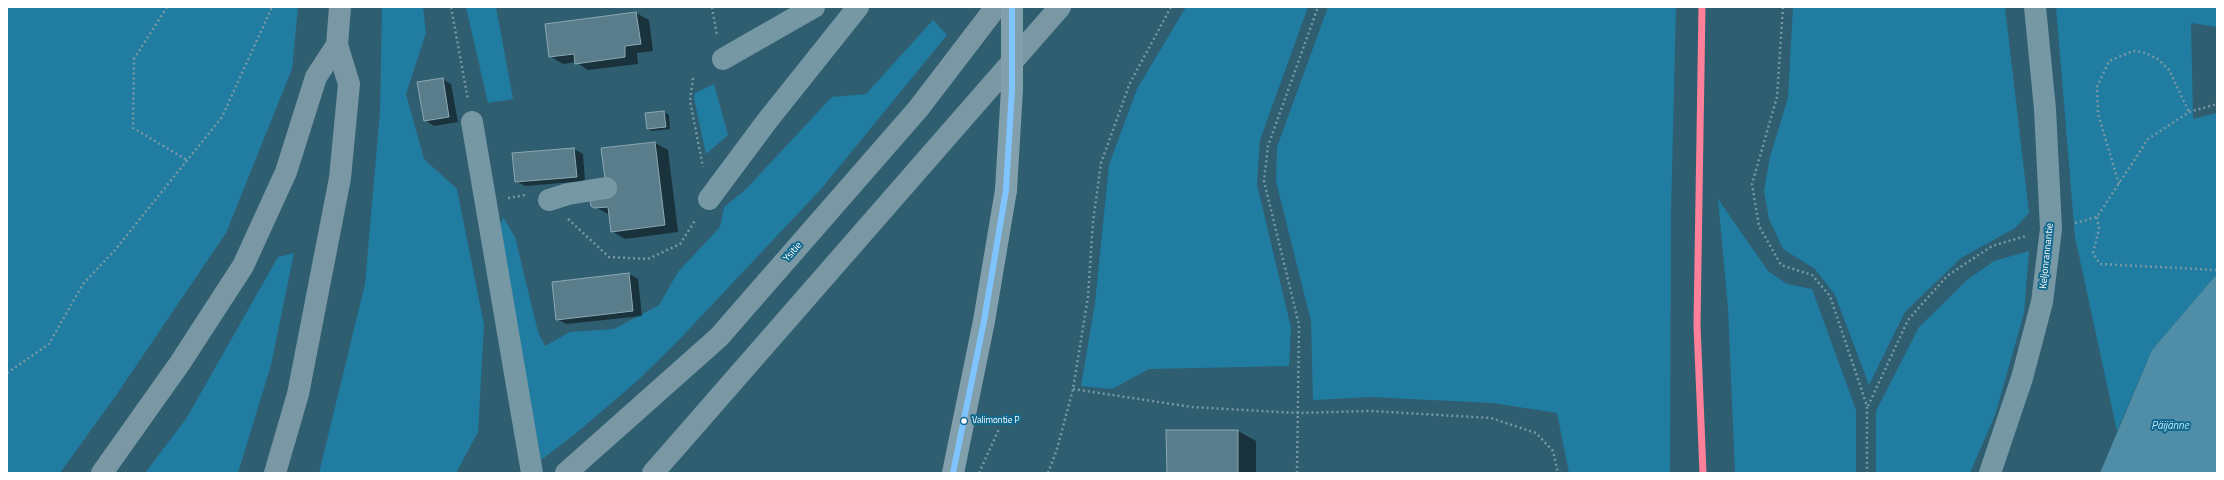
<!DOCTYPE html>
<meta charset="utf-8">
<style>
body{margin:0}
#map{position:relative;width:2224px;height:480px;overflow:hidden;background:#2f5e71;font-family:"Titillium Web",sans-serif}
canvas{display:block}
.frame{position:absolute;inset:0;border:8px solid #fff;pointer-events:none}
</style>
<div id="map">
<canvas width="2224" height="480"></canvas>
<div class="frame"></div>
</div>
<script>
const g = document.querySelector('canvas').getContext('2d');
g.lineJoin = 'round';
function paint(path, color) { g.fillStyle = color; g.fill(path, 'evenodd'); }
const shape = rows => new Path2D(rows.map(r => 'M' + r).join(''));
function trace(path, color, width, dash) { g.strokeStyle = color; g.lineWidth = width; g.lineCap = dash ? 'butt' : 'round'; g.setLineDash(dash || []); g.stroke(path); }
function write(font, color, halo, rows, align = 'center') {
  g.font = font + ' "Titillium Web",sans-serif'; g.lineWidth = 4; g.setLineDash([]); g.textBaseline = 'middle'; g.strokeStyle = halo; g.fillStyle = color; for (const [text, x, y, turn = 0] of rows) {
    g.save(); g.translate(x, y); g.rotate((+turn || 0) * Math.PI / 180); g.textAlign = isNaN(turn) ? turn : align; if (halo) g.strokeText(text, 0, 0); g.fillText(text, 0, 0); g.restore();
  }
}
const green = shape([
 [7,7,298,7,292,69,226,233,117,394,60,473,7,473],
 [382,7,423,7,426,33,406,94,424,159,457,189,484,325,478,432,456,473,319,473,365,284,380,112],
 [466,7,496,7,513,99,488,103],
 [1186,7,1308,7,1260,140,1257,184,1291,328,1289,366,1149,369,1112,389,1081,386,1095,303,1109,165,1137,89],
 [1328,7,1676,7,1671,212,1670,473,1569,473,1557,413,1493,403,1369,397,1313,400,1311,321,1276,181,1277,147],
 [1793,7,2005,7,2029,213,2015,228,1961,258,1905,312,1869,385,1835,295,1815,269,1783,249,1769,219,1764,191,1770,157,1788,98],
 [2056,7,2217,7,2217,27,2191,23,2193,119,2217,113,2217,274,2152,350,2117,431,2075,237],
 [933,20,947,35,821,189,676,343,637,381,574,435,541,460,499,229,503,217,515,237,538,332,545,346,570,332,614,329,659,305,678,272,720,227,724,207,745,190,832,97,866,94],
 [714,84,728,135,706,154,694,98,695,93],
 [1718,199,1768,271,1787,284,1812,289,1856,410,1856,473,1735,473,1728,308],
 [2029,251,2024,313,1995,415,1970,473,1876,473,1876,411,1919,327,1967,280,1994,261],
 [294,253,271,365,238,473,145,473,186,419,278,257]
]);
const water = shape([
 [2217,274,2217,473,2100,473,2152,350]
]);
const shadow = shape([
 [636,13,649,20,653,51,637,53,638,64,588,70,576,62,563,64,550,56,546,25],
 [442,79,451,84,458,122,434,126,425,120],
 [664,112,669,115,670,129,652,131,648,129],
 [655,143,668,150,678,232,625,239,612,231,610,215,595,207,608,195,602,149],
 [574,149,583,154,585,181,525,186,516,181],
 [629,274,638,279,642,316,566,324,557,319],
 [1238,431,1256,441,1256,473,1168,473]
]);
const building = shape([
 [636,12,641,44,625,46,625,57,575,64,574,54,549,57,545,24,636,12],
 [443,78,449,117,424,121,417,82,443,78],
 [664,111,666,127,647,129,645,113,664,111],
 [655,142,665,225,611,232,608,207,594,208,591,206,590,200,607,194,601,148,655,142],
 [574,148,577,177,515,182,512,153,574,148],
 [629,273,633,311,556,320,552,282,629,273],
 [1166,430,1238,430,1238,473,1167,473,1166,430]
]);
const path = shape([
 [167,7,134,59,133,128,187,160],
 [451,7,468,100],
 [712,7,717,36],
 [1783,7,1777,97,1752,184,1759,226,1781,265,1812,275,1830,296,1867,406,1867,473],
 [693,78,690,101,703,167],
 [2119,184,2098,114,2097,87,2109,61,2133,51,2146,53,2159,60,2169,70,2189,112],
 [508,198,525,195],
 [2097,217,2099,229,2093,253,2100,264,2217,270],
 [568,219,609,257,648,259,680,244,696,219],
 [2075,223,2097,217,2148,139,2189,112,2217,104],
 [7,373,49,344,83,284,115,250,222,117,272,7],
 [1073,389,1192,407,1297,413,1371,411,1491,418,1536,433,1553,451,1558,473],
 [1868,406,1908,320,1947,276,1992,246,2026,236],
 [979,473,999,429],
 [1048,473,1057,449,1073,389,1088,297,1093,222,1101,163,1130,83,1171,7],
 [1297,473,1299,325,1264,181,1268,146,1318,7]
]);
const minor = shape([
 [723,59,814,7],
 [472,122,532,473],
 [709,199,767,121,858,7],
 [549,200,568,194,606,188],
 [1990,473,2022,378,2042,302,2051,229,2045,109,2035,7]
]);
const major = shape([
 [953,473,984,321,1006,190]
]);
const highway = shape([
 [102,473,180,363,243,266,286,172,316,77,337,45],
 [275,473,298,394,340,178,349,84,337,45,340,7],
 [566,473,719,337,918,109,996,7],
 [653,473,1060,7]
]);
const majorBridge = shape([
 [1006,190,1012,89,1012,7]
]);
const bus1 = shape([
 [953,473,984,321,1006,190,1012,89,1012,7]
]);
const rail1 = shape([
 [1702,7,1697,325,1703,473]
]);
const markers = [
 [964,421,3.5,"#fff"]
];
const busNames = [
 ["Valimontie P",972,421]
];
const streetNames = [
 ["Ysitie",793,252,-49],
 ["Keljonrannantie",2047,256,-84]
];
const waterNames = [
 ["Päijänne",2170,426]
];
paint(green, '#207da1');
paint(water, '#508da6');
paint(shadow, '#0007');
paint(building, '#597d8b');
trace(building, '#8ba8b3', 1);
trace(path, '#7698a5', 2.5, [2, 3]);
trace(minor, '#7698a5', 22);
trace(major, '#82a0ac', 22);
trace(highway, '#7998a4', 22);
trace(majorBridge, '#82a0ac', 22);
trace(bus1, '#80c4ff', 6);
trace(rail1, '#ff8098', 7);
for (const [x, y, r, color] of markers) { const dot = new Path2D(); dot.arc(x, y, r, 0, 2 * Math.PI); g.fillStyle = color; g.fill(dot); trace(dot, '#13698d', 1.5); }
write('9px', '#fff', '#13698d', busNames, 'left');
write('10px', '#fff', '#13698d', streetNames);
write('italic 11px', '#b5e6f9', '#13698d', waterNames);
</script>
